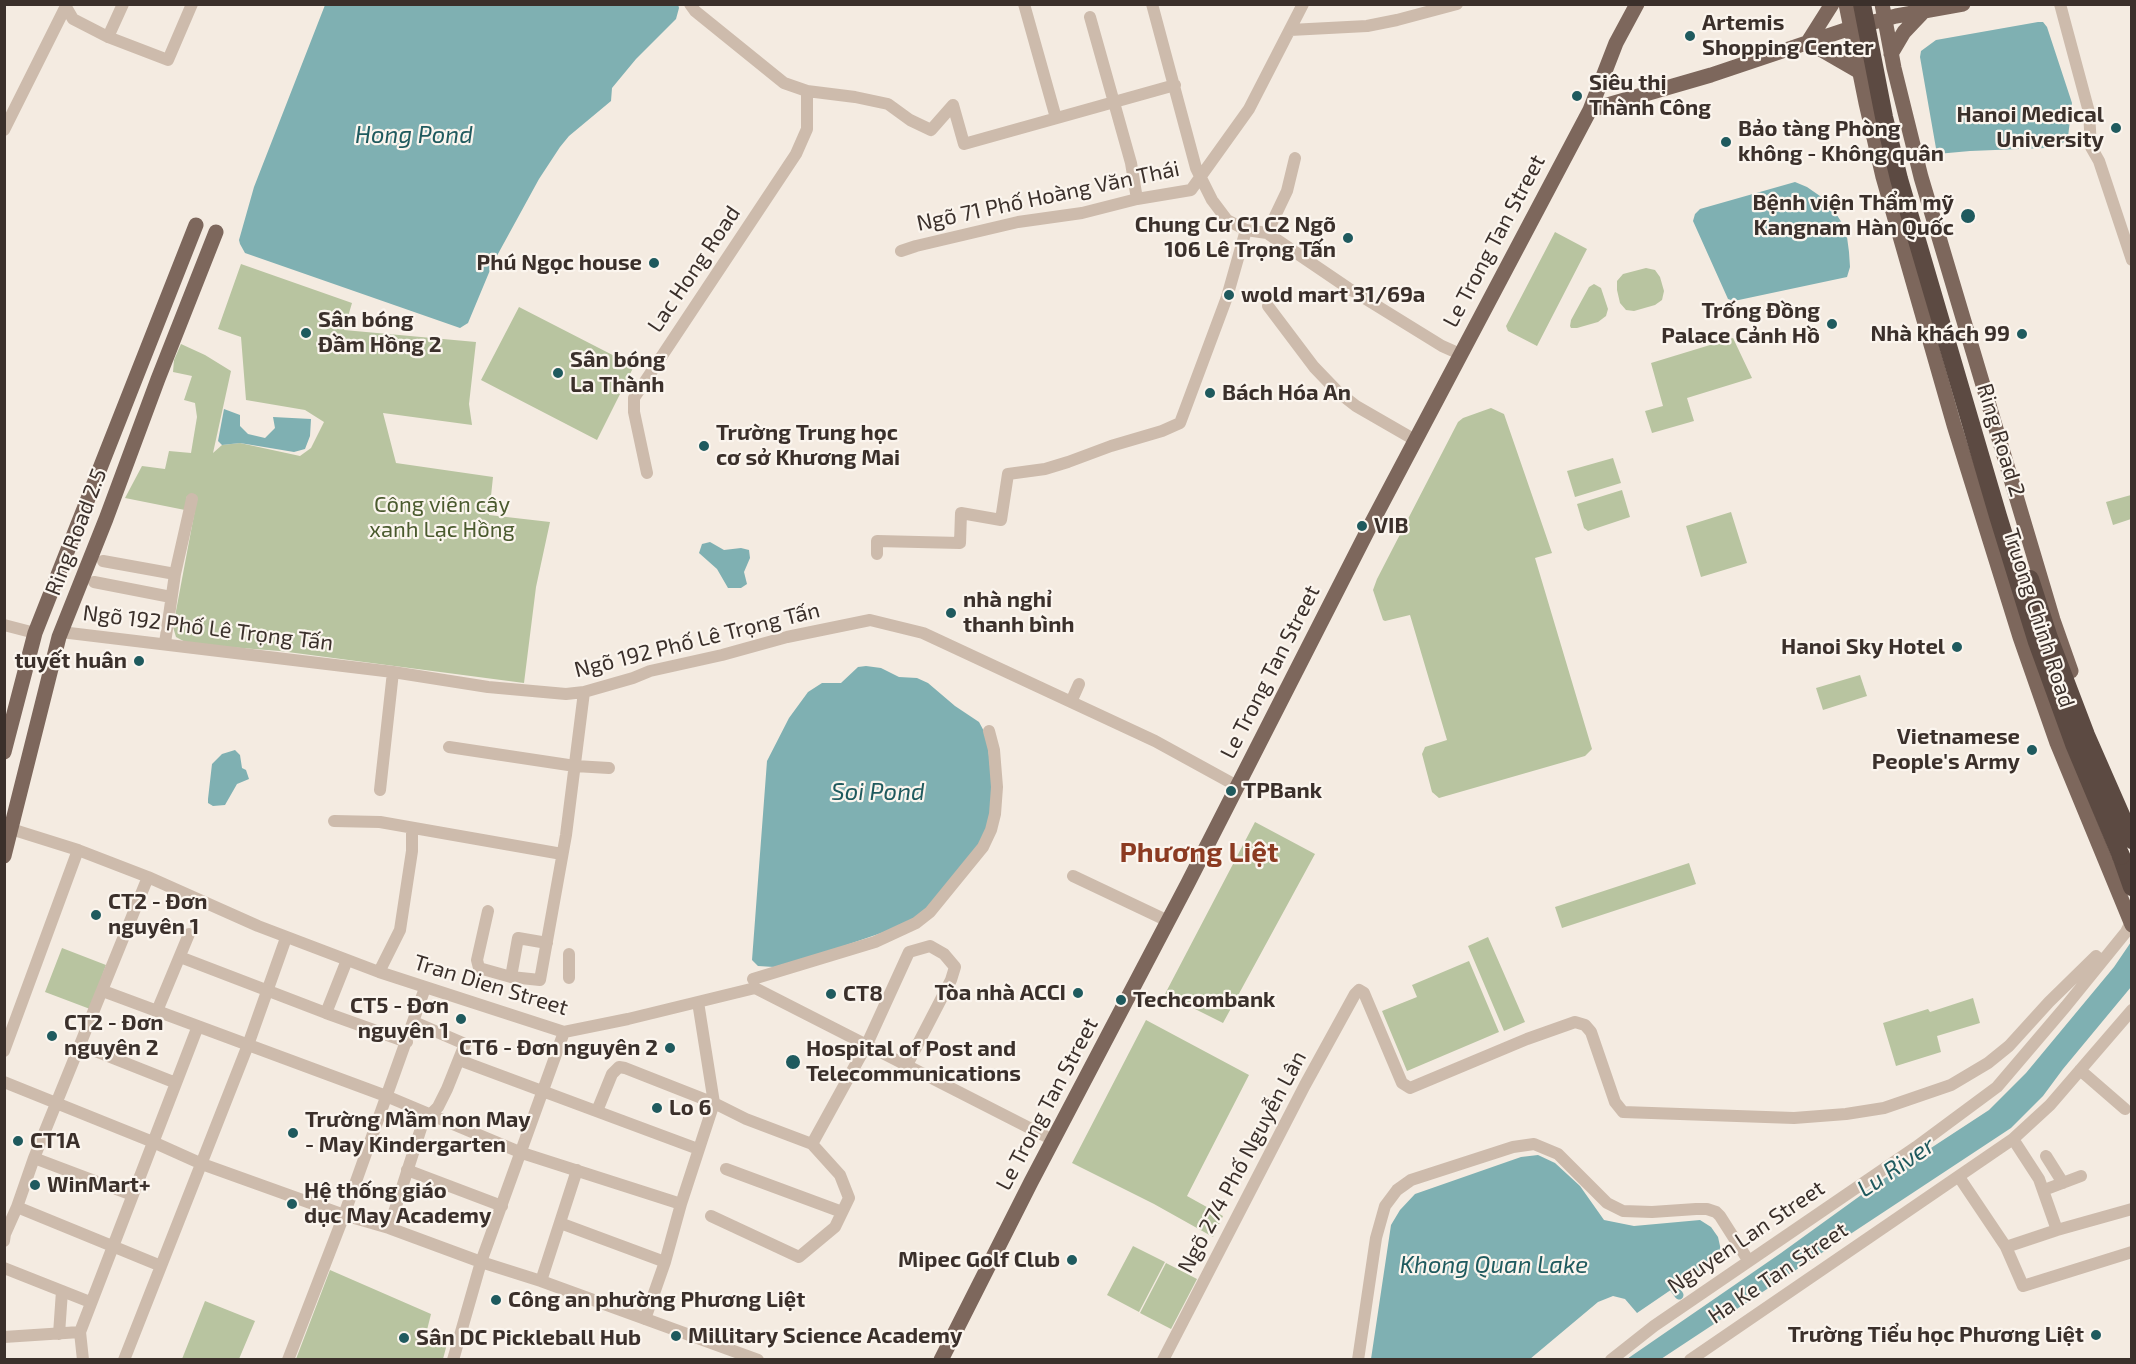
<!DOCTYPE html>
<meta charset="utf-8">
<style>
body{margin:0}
#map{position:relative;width:2136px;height:1364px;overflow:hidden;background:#f4ebe1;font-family:"Exo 2",sans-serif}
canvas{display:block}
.frame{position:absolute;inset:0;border:6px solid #3b302b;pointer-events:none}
</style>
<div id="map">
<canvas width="2136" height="1364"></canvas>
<div class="frame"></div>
</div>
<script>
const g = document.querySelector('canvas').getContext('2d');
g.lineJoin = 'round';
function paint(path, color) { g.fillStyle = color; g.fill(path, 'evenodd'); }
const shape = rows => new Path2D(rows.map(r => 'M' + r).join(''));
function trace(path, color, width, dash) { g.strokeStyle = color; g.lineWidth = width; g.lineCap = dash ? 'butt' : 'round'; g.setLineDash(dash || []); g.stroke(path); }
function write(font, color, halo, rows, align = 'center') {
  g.font = font + ' "Exo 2",sans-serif'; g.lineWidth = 4.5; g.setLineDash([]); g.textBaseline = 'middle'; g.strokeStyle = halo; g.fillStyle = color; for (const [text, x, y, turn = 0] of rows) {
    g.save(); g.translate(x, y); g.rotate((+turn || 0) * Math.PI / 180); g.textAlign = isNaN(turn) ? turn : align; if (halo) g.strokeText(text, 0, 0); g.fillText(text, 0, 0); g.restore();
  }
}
const green = shape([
 [1555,232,1587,249,1537,346,1508,331,1506,326],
 [241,264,352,303,344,330,476,342,469,404,472,425,383,413,396,463,493,477,489,515,550,522,536,587,524,683,280,651,189,644,176,637,173,627,197,499,187,496,185,510,125,498,142,466,165,469,169,451,191,453,197,417,195,403,184,400,192,376,173,372,174,360,181,344,205,355,231,371,213,453,222,445,240,443,300,456,311,448,324,422,305,410,246,400,241,337,218,329],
 [1646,268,1655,270,1660,277,1664,291,1662,300,1655,305,1634,311,1626,310,1620,303,1617,290,1617,281,1623,274],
 [1594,284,1601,288,1608,309,1606,316,1598,322,1577,328,1571,328,1570,326,1571,320,1589,287],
 [519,307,634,366,597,440,481,380],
 [1733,338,1752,378,1687,398,1694,421,1652,433,1645,411,1663,406,1651,363],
 [1491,408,1504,414,1552,553,1535,558,1592,749,1585,756,1439,798,1432,792,1422,754,1425,747,1447,740,1410,615,1385,621,1383,620,1373,590,1377,579,1458,422,1463,418],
 [1613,458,1621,483,1575,497,1567,471],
 [1622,490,1630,517,1588,531,1584,528,1577,504],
 [2131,495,2131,519,2113,525,2106,502],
 [1731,512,1747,563,1701,577,1686,526],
 [1860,675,1867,696,1823,710,1816,688],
 [1255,822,1315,854,1223,1023,1165,994],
 [1689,863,1696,884,1562,928,1555,907],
 [1488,937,1525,1022,1504,1031,1468,946],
 [62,948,106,965,90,1009,45,992],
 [1469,961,1499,1032,1407,1071,1382,1011,1417,997,1412,985],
 [1973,998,1980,1023,1937,1036,1941,1052,1896,1066,1883,1023,1928,1009,1930,1012],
 [1146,1020,1249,1075,1187,1196,1223,1216,1213,1237,1154,1204,1072,1163],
 [1133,1246,1165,1262,1139,1312,1107,1295],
 [1166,1263,1197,1279,1171,1329,1140,1313],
 [330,1270,431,1314,427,1330,447,1344,443,1359,296,1359],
 [205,1301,255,1321,239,1359,182,1359]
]);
const water = shape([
 [325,5,678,4,679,8,676,19,636,59,612,88,611,101,569,136,560,147,539,179,493,263,468,323,460,328,245,253,240,244,239,240,254,187],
 [2038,22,2043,22,2047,27,2072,103,2068,137,2064,142,2057,147,2045,148,1970,151,1937,154,1920,57,1921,51,1936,40],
 [1795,182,1807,187,1820,196,1833,209,1842,223,1847,237,1849,252,1850,267,1847,277,1734,301,1728,299,1693,221,1695,214,1700,209],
 [224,409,240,415,240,426,248,434,265,438,275,428,273,417,311,419,310,436,305,449,294,452,240,443,222,445,218,441],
 [710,542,724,550,741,548,749,550,750,558,744,572,747,584,741,588,728,588,717,569,699,553,702,544],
 [866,666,881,668,899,677,917,678,928,683,955,706,979,722,986,735,988,746,993,796,990,818,983,837,966,864,920,916,887,931,829,951,774,967,758,966,752,960,767,761,789,718,808,692,822,683,841,683,858,667],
 [235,750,240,755,242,768,246,770,249,779,237,784,225,805,213,806,208,803,208,799,212,764,222,754],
 [2131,942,2131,987,2063,1069,2043,1096,2011,1128,1661,1359,1627,1359,1781,1253,1882,1180,1989,1110,2026,1073,2114,967],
 [1538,1155,1555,1163,1580,1186,1604,1220,1634,1226,1700,1220,1711,1227,1718,1237,1722,1255,1637,1313,1625,1299,1613,1296,1598,1302,1530,1359,1371,1359,1391,1225,1400,1210,1415,1194,1521,1157]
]);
const canal = shape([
 [1674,1288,1679,1295]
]);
const minor = shape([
 [690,4,695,11,784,83,807,91,855,97,888,104,910,120,931,130,953,105,964,144,1175,85],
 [1024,4,1056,118],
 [1152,4,1196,168,1212,200,1227,220,1246,230,1267,233,1348,288,1442,346,1460,354],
 [2060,4,2089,112,2091,147,2099,161,2132,260],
 [66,7,73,19,108,37,168,60,192,4],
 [1090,17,1131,163,1137,199],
 [1290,30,1367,26,1397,20,1457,4],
 [108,37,123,4],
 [4,130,67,4],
 [1267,233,1287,191,1295,158],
 [901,251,916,246,1018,222,1082,213,1137,199,1191,190,1249,109,1303,4],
 [1268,306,1314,367,1338,392,1356,406,1415,440],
 [647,473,634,412,634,398,796,154,807,129,807,91],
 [877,554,877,541,960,543,961,513,1001,520,1008,474,1045,469,1068,462,1111,446,1162,431,1180,423,1227,297,1246,230],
 [103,561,175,574],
 [94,582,171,597],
 [4,625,35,633],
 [61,632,393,672,488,687,566,694,584,692,633,678,650,671,722,655,787,637,870,620,923,633,1155,741,1237,786],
 [165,643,175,574,192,499],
 [1071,702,1079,684],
 [449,747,575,766,609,768],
 [380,790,393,672],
 [334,821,380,822,562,854],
 [11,829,78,850,148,877,258,926,379,972,564,1032,628,1019,755,988,1053,1140],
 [1073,876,1168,921],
 [488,911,477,960,479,968,511,977,540,980,566,835,584,692],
 [569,954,569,978],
 [180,957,326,1013,347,960],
 [379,972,400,930,412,851,412,828],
 [511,977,518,938,547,943],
 [753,979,875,942,916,923,930,912,983,847,991,830,995,814,997,787,994,750,989,731],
 [103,991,386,1096,522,1153,681,1204],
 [157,1011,189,934],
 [326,1013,407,1042],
 [80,1045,176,1083],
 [4,1051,78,850],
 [459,1060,698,1149],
 [2080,1070,2125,1109],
 [4,1082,153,1142,202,1164,344,1215,389,1228,481,1262,541,1281,758,1360],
 [597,1111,612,1074,619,1067,625,1068,714,1103,746,1119,812,1144,840,1175,849,1198,835,1227,799,1257,711,1216],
 [2013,1139,2039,1179,2057,1230],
 [812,1144,867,1044,909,952,930,946,944,954,955,967,951,980,907,1065],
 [2046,1156,2063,1183],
 [34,1158,132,1195],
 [726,1169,842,1212],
 [407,1170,502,1206],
 [1959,1177,2006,1247,2023,1286,2132,1252],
 [2044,1190,2081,1176],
 [17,1207,161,1266],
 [560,1223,665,1262],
 [389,1228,423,1122,438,1107,447,1089,465,1044,414,1022],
 [4,1241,5,1234,17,1207,34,1158,148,877],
 [2006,1247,2057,1230,2132,1209],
 [4,1268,90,1302],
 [541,1281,577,1170],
 [645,1319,665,1262,681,1204,714,1103,698,1002],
 [59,1334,62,1291],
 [4,1337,80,1332],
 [83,1360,80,1332,198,1026],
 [124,1360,248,1045,286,938],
 [288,1360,344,1215,425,988],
 [453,1360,481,1262,564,1032],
 [1163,1360,1305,1085,1355,994,1359,990,1364,993,1402,1083,1410,1088,1527,1039,1575,1022,1585,1025,1591,1032,1615,1102,1623,1112,1794,1118,1846,1114,1884,1108,1951,1085,1988,1063,2009,1046,2049,1002,2096,956,2102,961],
 [1358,1360,1376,1238,1385,1206,1397,1190,1411,1180,1513,1147,1534,1144,1558,1154,1607,1203,1623,1211,1652,1212,1696,1209,1707,1209,1716,1212,1720,1216,1748,1260],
 [1611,1360,1654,1326,1916,1147,1997,1087,2066,1006,2126,932,2131,922],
 [1690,1360,2013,1139,2050,1105,2132,1010]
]);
const major = shape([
 [1846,4,1866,103,1883,177,1954,425,2020,637,2057,743,2132,925],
 [1882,4,1894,68,1921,177,2053,620,2071,671],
 [1808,42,1860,72],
 [1808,42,1832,4],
 [1891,54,1904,32,1923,12],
 [1590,110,1711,75,1851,28,1896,16,1963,4],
 [4,752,35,633,196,225],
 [4,856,59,637,106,519,158,379,216,232],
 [941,1360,1031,1182,1188,883,1369,528,1590,110,1616,43,1637,4]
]);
const highway = shape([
 [2121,856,2132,887]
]);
const highwayBridge = shape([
 [1862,4,1884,117,1899,179,1998,516,2037,642,2074,744,2121,856],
 [2030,579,2049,638,2086,735,2132,840]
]);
const markers = [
 [1690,36,6,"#1f5a5e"],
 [1577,96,6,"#1f5a5e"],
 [2116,128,6,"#1f5a5e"],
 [1726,142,6,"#1f5a5e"],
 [1968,216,8,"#1f5a5e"],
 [1348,238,6,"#1f5a5e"],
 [654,263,6,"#1f5a5e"],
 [1229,295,6,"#1f5a5e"],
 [1832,324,6,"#1f5a5e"],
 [306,333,6,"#1f5a5e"],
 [2022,334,6,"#1f5a5e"],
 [558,373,6,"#1f5a5e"],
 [1210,393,6,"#1f5a5e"],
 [704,446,6,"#1f5a5e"],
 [1362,526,6,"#1f5a5e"],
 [951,613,6,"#1f5a5e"],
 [1957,647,6,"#1f5a5e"],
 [139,661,6,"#1f5a5e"],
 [2032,750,6,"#1f5a5e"],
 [1231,791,6,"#1f5a5e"],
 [96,915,6,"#1f5a5e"],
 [1078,993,6,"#1f5a5e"],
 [831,994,6,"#1f5a5e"],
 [1121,1000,6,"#1f5a5e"],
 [461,1019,6,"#1f5a5e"],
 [52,1036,6,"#1f5a5e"],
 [670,1048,6,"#1f5a5e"],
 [793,1062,8,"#1f5a5e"],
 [657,1108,6,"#1f5a5e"],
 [293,1133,6,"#1f5a5e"],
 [18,1141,6,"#1f5a5e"],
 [35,1185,6,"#1f5a5e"],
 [292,1204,6,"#1f5a5e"],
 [1072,1260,6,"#1f5a5e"],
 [496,1300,6,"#1f5a5e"],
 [2096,1335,6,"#1f5a5e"],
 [676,1336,6,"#1f5a5e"],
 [404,1338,6,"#1f5a5e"]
];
const poiNames = [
 ["Artemis",1702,23],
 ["Shopping Center",1702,48],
 ["Siêu thị",1589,83],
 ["Thành Công",1589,108],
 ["Hanoi Medical",2104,115,"right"],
 ["University",2104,140,"right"],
 ["Bảo tàng Phòng",1738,129],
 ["không - Không quân",1738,154],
 ["Bệnh viện Thẩm mỹ",1954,203,"right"],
 ["Kangnam Hàn Quốc",1954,228,"right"],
 ["Chung Cư C1 C2 Ngõ",1336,225,"right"],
 ["106 Lê Trọng Tấn",1336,250,"right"],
 ["Phú Ngọc house",642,263,"right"],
 ["wold mart 31/69a",1241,295],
 ["Trống Đồng",1820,311,"right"],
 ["Palace Cảnh Hồ",1820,336,"right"],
 ["Sân bóng",318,320],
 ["Đầm Hồng 2",318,345],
 ["Nhà khách 99",2010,334,"right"],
 ["Sân bóng",570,360],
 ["La Thành",570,385],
 ["Bách Hóa An",1222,393],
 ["Trường Trung học",716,433],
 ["cơ sở Khương Mai",716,458],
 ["VIB",1374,526],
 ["nhà nghỉ",963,600],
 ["thanh bình",963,625],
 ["Hanoi Sky Hotel",1945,647,"right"],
 ["tuyết huân",127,661,"right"],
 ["Vietnamese",2020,737,"right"],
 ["People's Army",2020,762,"right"],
 ["TPBank",1243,791],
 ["CT2 - Đơn",108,902],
 ["nguyên 1",108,927],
 ["Tòa nhà ACCI",1066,993,"right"],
 ["CT8",843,994],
 ["Techcombank",1133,1000],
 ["CT5 - Đơn",449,1006,"right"],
 ["nguyên 1",449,1031,"right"],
 ["CT2 - Đơn",64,1023],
 ["nguyên 2",64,1048],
 ["CT6 - Đơn nguyên 2",658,1048,"right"],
 ["Hospital of Post and",806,1049],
 ["Telecommunications",806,1074],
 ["Lo 6",669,1108],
 ["Trường Mầm non May",305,1120],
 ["- May Kindergarten",305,1145],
 ["CT1A",30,1141],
 ["WinMart+",47,1185],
 ["Hệ thống giáo",304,1191],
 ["dục May Academy",304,1216],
 ["Mipec Golf Club",1060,1260,"right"],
 ["Công an phường Phương Liệt",508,1300],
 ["Trường Tiểu học Phương Liệt",2084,1335,"right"],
 ["Millitary Science Academy",688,1336],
 ["Sân DC Pickleball Hub",416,1338]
];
const streetNames = [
 ["Ngõ 71 Phố Hoàng Văn Thái",1048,196,-12],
 ["Le Trong Tan Street",1494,241,-62],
 ["Lac Hong Road",694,269,-56],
 ["Ring Road 2",2001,440,73],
 ["Ring Road 2.5",76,532,-69],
 ["Truong Chinh Road",2039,618,72],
 ["Ngõ 192 Phố Lê Trọng Tấn",208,628,7],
 ["Ngõ 192 Phố Lê Trọng Tấn",697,640,-14],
 ["Le Trong Tan Street",1270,672,-63],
 ["Tran Dien Street",491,985,17],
 ["Le Trong Tan Street",1047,1104,-62],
 ["Ngõ 274 Phố Nguyễn Lân",1242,1162,-62],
 ["Nguyen Lan Street",1746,1237,-34],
 ["Ha Ke Tan Street",1778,1273,-34]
];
const parkNames = [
 ["Công viên cây",442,505],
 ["xanh Lạc Hồng",442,530]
];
const waterNames = [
 ["Hong Pond",414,135],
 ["Soi Pond",878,792],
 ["Lu River",1896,1167,-34],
 ["Khong Quan Lake",1494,1265]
];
const districtNames = [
 ["Phương Liệt",1199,853]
];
paint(green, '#b8c4a0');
paint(water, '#7fb0b2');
trace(canal, '#7fb0b2', 9);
trace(minor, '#cdbbac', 12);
trace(major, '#7d675c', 15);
trace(highway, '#5c4a42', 18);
trace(highwayBridge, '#5c4a42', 18);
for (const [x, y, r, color] of markers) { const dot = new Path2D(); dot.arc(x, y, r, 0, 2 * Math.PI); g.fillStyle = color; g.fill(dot); trace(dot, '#fbf5ee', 2); }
write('bold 22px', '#3b302b', '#fbf5ee', poiNames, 'left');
write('22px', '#3b302b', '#fbf5ee', streetNames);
write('22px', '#4a5a2e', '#fbf5ee', parkNames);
write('italic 24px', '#1f5a5e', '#fbf5ee', waterNames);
write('bold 28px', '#8c3b22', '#fbf5ee', districtNames);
</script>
